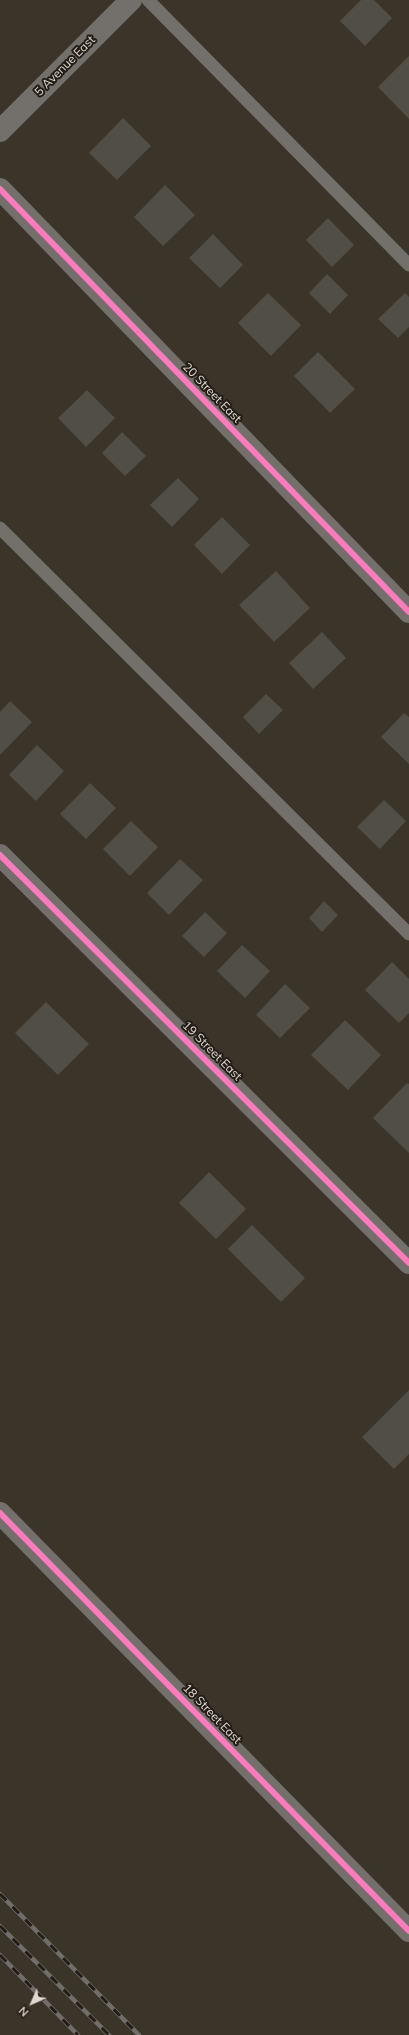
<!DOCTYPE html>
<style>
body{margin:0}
#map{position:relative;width:409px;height:2035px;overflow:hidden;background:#3a3429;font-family:Mulish,sans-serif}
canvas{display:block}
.north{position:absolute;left:12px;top:1983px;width:40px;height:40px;-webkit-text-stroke:3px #221d16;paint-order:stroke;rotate:225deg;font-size:11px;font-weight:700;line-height:16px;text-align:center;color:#e0d9cf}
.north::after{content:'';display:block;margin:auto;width:14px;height:18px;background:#e0d9cf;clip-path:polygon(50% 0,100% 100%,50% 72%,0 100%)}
</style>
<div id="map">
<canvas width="409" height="2035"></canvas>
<div class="north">N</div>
</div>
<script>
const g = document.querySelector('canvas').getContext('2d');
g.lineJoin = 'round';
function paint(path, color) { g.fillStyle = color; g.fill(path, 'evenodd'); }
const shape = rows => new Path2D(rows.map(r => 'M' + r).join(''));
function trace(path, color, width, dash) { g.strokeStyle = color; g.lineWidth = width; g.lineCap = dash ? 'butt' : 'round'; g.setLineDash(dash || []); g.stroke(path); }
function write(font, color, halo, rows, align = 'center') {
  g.font = font + ' Mulish,sans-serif'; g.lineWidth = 4; g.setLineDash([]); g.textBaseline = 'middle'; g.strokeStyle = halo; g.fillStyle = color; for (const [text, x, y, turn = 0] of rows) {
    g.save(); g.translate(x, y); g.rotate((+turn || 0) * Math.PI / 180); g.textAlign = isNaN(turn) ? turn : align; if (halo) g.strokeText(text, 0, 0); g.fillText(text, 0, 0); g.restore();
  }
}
const building = shape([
 [361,0,374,0,392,18,365,46,340,21],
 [409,56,409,119,378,87],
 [123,118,151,146,117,180,89,153],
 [165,185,195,215,163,246,134,217],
 [328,218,354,245,332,267,306,240],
 [213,234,243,265,220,288,189,258],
 [327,274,348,295,330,314,309,293],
 [268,293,301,325,271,356,238,323],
 [405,293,409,297,409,327,398,338,378,319],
 [318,352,355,389,330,413,294,376],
 [87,390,115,418,86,447,58,418],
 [122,432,146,456,125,476,102,453],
 [178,478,199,499,172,527,150,505],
 [222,517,250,545,222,574,194,545],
 [276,571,310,608,274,642,239,605],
 [322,632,346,658,313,689,289,663],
 [266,694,283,710,259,734,243,717],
 [10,701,32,722,0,755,0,712],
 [404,713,409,717,409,764,381,737],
 [37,745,64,771,36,801,9,775],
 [90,783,116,808,86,839,60,814],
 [384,800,406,821,380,849,357,827],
 [131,821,158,847,130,876,103,849],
 [180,859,203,880,169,915,147,893],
 [324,901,338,915,322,932,309,918],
 [205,912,227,933,204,957,182,936],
 [242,945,270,971,245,998,217,971],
 [392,962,409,979,409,1013,399,1023,365,990],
 [285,984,310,1008,280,1038,256,1015],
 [46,1002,89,1044,58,1075,15,1033],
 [345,1020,381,1055,348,1090,311,1055],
 [407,1083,409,1084,409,1153,373,1118],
 [209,1172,246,1209,216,1239,179,1203],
 [252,1225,305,1278,281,1302,228,1249],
 [409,1390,409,1454,394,1469,362,1437]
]);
const lane = shape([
 [148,0,409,265],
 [0,528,409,934]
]);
const street = shape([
 [0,131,131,0],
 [0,189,409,612],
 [0,855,409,1263],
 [0,1513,409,1931]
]);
const rail = shape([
 [0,1894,139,2035],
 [0,1926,109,2035],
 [0,1955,78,2035]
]);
const cycleway = shape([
 [0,189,409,612],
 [0,855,409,1263],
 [0,1513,409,1931]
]);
const streetNames = [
 ["5 Avenue East",65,66,-45],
 ["20 Street East",212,393,46],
 ["19 Street East",212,1051,45],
 ["18 Street East",212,1714,46]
];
paint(building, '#514e45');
trace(lane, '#73706c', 13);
trace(street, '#73706c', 22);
trace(rail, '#716e69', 4.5);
trace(rail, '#221d16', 3, [9]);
trace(cycleway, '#fd7abc', 6);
write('12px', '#e0d9cf', '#221d16', streetNames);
</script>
